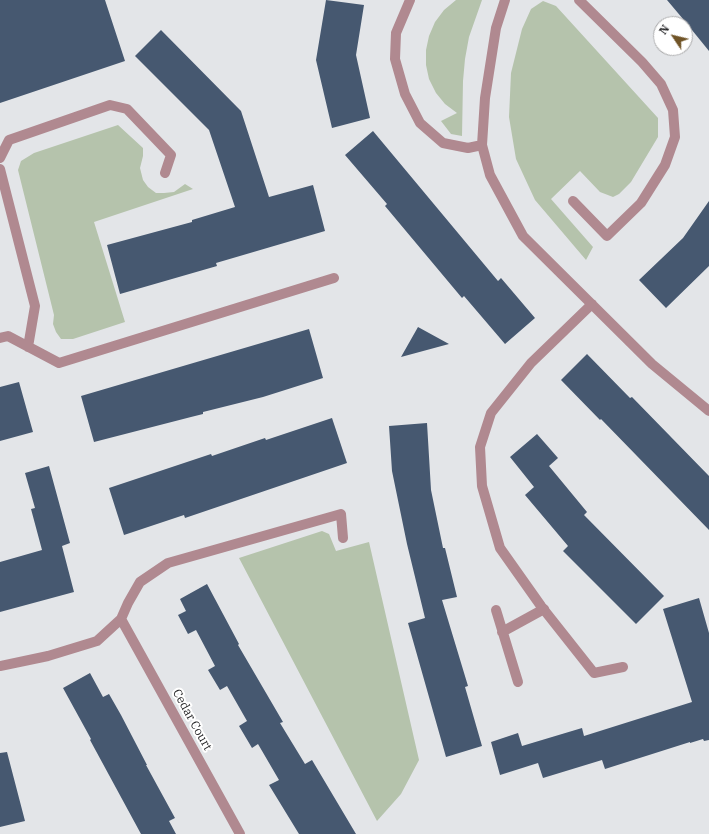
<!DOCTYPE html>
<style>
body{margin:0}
#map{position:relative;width:709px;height:834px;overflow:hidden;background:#e3e5e8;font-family:"IBM Plex Serif",serif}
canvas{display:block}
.north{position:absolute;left:653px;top:16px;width:40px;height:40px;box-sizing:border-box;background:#fff;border:1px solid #a8a8a9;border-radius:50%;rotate:305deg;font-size:11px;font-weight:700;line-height:16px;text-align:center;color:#252527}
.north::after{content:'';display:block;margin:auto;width:14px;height:18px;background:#705427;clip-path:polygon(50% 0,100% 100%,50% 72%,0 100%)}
</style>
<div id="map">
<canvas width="709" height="834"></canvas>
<div class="north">N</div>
</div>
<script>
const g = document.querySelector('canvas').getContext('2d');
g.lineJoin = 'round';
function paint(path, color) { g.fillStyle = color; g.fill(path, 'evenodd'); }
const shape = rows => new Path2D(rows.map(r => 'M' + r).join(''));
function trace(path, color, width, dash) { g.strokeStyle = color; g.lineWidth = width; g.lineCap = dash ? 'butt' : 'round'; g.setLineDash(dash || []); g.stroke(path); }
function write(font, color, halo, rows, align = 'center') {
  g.font = font + ' "IBM Plex Serif",serif'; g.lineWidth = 4; g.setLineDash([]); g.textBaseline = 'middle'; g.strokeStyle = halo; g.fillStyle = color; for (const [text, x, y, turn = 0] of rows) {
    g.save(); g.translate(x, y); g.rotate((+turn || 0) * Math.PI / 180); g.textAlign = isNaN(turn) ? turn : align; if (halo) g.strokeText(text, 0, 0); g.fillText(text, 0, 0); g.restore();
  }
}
const green = shape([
 [456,0,482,0,469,37,465,59,463,81,462,136,451,134,441,121,457,113,445,104,436,93,429,79,426,65,426,50,429,36,435,22,444,10],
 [543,1,556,6,658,118,658,137,631,182,619,194,613,197,600,192,580,171,551,199,593,247,586,260,535,200,516,159,509,117,511,73,522,29,531,9],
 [118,125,143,148,143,156,140,168,143,180,148,187,156,193,164,193,174,192,185,184,193,189,94,222,125,322,73,339,61,339,56,332,53,324,54,315,18,170,21,161,34,153],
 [322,531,329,534,336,551,369,542,419,760,401,794,377,821,239,558]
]);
const building = shape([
 [0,0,105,0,125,61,0,103],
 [326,0,364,5,356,55,370,118,332,128,316,60],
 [667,0,709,0,709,51,683,19],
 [161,30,241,111,269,197,313,185,325,231,216,263,217,266,120,294,107,245,192,222,192,220,235,207,209,130,135,56],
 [373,131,498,281,501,278,535,318,505,344,464,296,462,298,426,255,385,206,387,204,345,155],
 [709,201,709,266,666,308,639,280,683,238],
 [418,327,449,344,401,357],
 [309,329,323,378,263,397,203,412,203,414,191,417,94,442,81,396],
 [587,354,630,398,632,397,709,476,709,530,601,419,600,420,561,380],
 [19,382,33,432,0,441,0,387],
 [332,418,347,463,185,518,184,515,124,535,109,488,211,454,212,456,265,438,266,440],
 [427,423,431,490,443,548,445,548,457,597,442,600,468,686,465,687,482,746,446,757,408,623,425,618,407,544,392,471,389,426],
 [537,434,558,458,549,466,587,512,584,515,664,596,636,624,563,551,568,546,525,495,534,487,510,457],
 [49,466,70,543,62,546,74,592,0,612,0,562,42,550,31,509,35,508,25,473],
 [207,584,239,644,238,645,283,722,280,723,305,764,312,760,356,834,299,834,269,785,279,780,258,744,252,748,239,726,247,721,227,686,220,690,208,670,215,666,196,630,188,634,178,615,186,611,180,599],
 [699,598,709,633,709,740,704,741,703,739,690,743,690,742,605,769,602,760,543,778,538,763,500,775,491,742,518,733,522,746,582,728,584,736,692,702,663,609],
 [90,673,103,697,109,694,121,715,147,765,146,765,175,818,169,821,176,834,141,834,90,740,91,739,63,688],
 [7,752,25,821,0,827,0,753]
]);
const service = shape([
 [496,610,518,682],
 [502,632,544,609]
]);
const minor = shape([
 [410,0,396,33,395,59,405,94,420,123,443,143,468,148,482,145],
 [505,0,496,28,485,98,482,145,490,175,523,236,652,364,709,411],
 [0,158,9,140,110,105,127,109,171,155,165,173],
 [0,169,35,306,28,347],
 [573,201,607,236,641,203,665,165,675,137,673,110,661,84,642,62,579,0],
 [592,304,531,363,491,413,480,447,482,486,500,548,541,606,594,673,623,667],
 [0,338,8,336,59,363,334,278],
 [121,619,240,834],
 [0,666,48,656,97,641,121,619,128,603,140,582,168,563,341,514,343,538]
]);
const streetNames = [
 ["Cedar Court",192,720,61]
];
paint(green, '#b5c3ac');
paint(building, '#465870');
trace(service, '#b08990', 10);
trace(minor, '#b08990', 10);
write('12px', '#252527', '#fff', streetNames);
</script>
